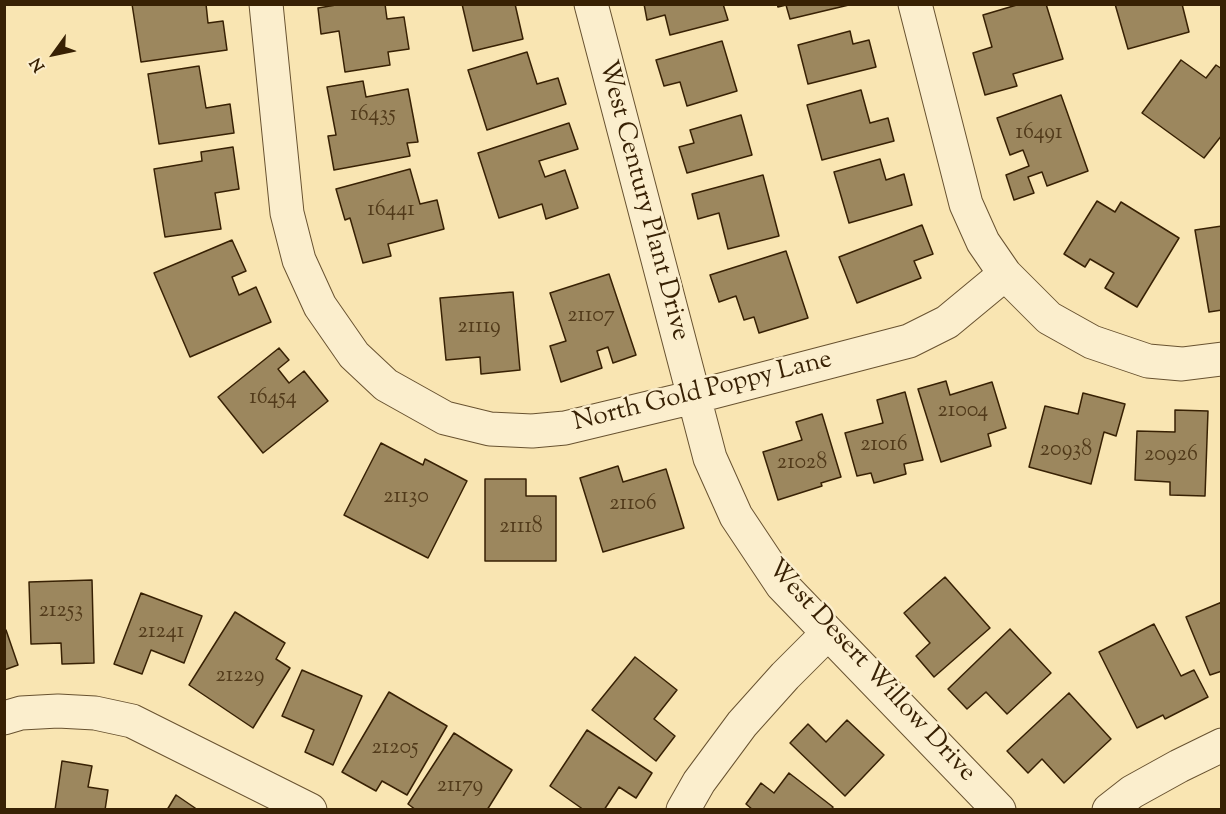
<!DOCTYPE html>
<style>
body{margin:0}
#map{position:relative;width:1226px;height:814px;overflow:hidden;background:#f9e5b2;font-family:"Sorts Mill Goudy",serif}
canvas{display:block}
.frame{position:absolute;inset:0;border:6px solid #382104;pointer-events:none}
.north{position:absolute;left:24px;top:24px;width:60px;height:60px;-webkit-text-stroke:4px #fbeecd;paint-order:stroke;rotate:237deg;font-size:16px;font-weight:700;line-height:24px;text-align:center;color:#382104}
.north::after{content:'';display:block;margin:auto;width:21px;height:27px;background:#382104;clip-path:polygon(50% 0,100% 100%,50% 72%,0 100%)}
</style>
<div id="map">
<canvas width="1226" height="814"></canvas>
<div class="frame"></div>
<div class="north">N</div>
</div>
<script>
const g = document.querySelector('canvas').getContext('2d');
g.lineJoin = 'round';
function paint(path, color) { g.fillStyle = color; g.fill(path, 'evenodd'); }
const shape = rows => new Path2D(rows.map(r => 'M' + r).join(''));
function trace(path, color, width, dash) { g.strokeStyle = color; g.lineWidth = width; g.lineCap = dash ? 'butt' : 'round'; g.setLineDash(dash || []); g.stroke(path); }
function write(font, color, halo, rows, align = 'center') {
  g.font = font + ' "Sorts Mill Goudy",serif'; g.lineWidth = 5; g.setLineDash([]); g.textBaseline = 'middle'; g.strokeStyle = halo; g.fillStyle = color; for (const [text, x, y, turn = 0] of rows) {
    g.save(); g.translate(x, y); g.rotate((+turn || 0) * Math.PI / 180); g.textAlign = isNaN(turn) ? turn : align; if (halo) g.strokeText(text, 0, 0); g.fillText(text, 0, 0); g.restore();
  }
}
const building = shape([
 [132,4,206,4,208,23,223,21,227,50,141,62,132,4],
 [342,4,385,4,387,19,404,17,409,49,388,52,390,65,345,72,339,31,321,34,318,8,342,4],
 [462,4,515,4,523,39,473,51,462,4],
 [644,4,723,4,728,20,670,35,665,15,647,20,644,4],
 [777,4,853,4,790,19,786,5,778,7,777,4],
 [1020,4,1046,4,1063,59,1013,74,1017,86,985,95,973,53,992,47,983,15,1020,4],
 [1115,4,1182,4,1189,32,1128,49,1115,4],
 [850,31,853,44,869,40,876,67,808,84,798,45,850,31],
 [722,41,737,91,687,106,680,82,664,86,656,60,722,41],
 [527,52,537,84,558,78,566,104,487,130,468,70,527,52],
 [1181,60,1206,78,1216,65,1222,69,1222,135,1204,158,1142,113,1181,60],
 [199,66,206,108,230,104,234,133,159,144,148,74,199,66],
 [363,81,366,97,408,89,418,142,407,143,410,156,334,170,328,136,336,135,327,87,363,81],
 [861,90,870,123,888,118,894,141,822,160,807,105,861,90],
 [1061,95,1088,171,1047,186,1042,172,1028,177,1034,193,1014,200,1006,175,1029,166,1023,150,1010,155,997,118,1061,95],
 [741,115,752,155,687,173,679,147,694,143,690,130,741,115],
 [569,123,578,149,539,161,545,177,565,170,578,208,546,219,542,204,499,218,478,153,569,123],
 [233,147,239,189,215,193,221,229,165,237,154,169,202,161,201,152,233,147],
 [880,159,886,180,904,174,912,205,849,223,834,172,880,159],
 [410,169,420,204,437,200,444,229,388,244,391,256,363,263,350,218,345,220,336,189,410,169],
 [763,175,779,236,728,249,719,213,698,219,692,194,763,175],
 [1097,201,1115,212,1121,202,1179,238,1137,307,1105,288,1114,273,1090,259,1085,267,1064,254,1097,201],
 [922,225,933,254,914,261,921,278,857,303,839,257,922,225],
 [1222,226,1222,310,1209,312,1195,230,1222,226],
 [232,240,246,271,232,277,239,295,256,287,271,322,190,357,154,273,232,240],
 [786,251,808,318,759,333,754,317,744,320,736,296,719,302,710,275,786,251],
 [609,274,636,355,613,363,608,347,597,351,602,368,561,382,550,346,566,341,550,293,609,274],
 [513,292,520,370,481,374,480,357,446,360,440,298,513,292],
 [279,348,289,360,278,369,289,383,304,371,328,401,263,453,218,397,279,348],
 [946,381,950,395,992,382,1006,428,988,434,991,446,941,462,918,389,946,381],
 [905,392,923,460,904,464,906,474,874,483,871,473,857,476,845,433,883,423,877,400,905,392],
 [1083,393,1125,404,1116,436,1104,432,1091,484,1029,467,1045,406,1078,414,1083,393],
 [1175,410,1208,411,1205,496,1170,495,1170,482,1135,480,1137,431,1175,432,1175,410],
 [822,414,841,477,821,483,822,486,778,500,763,452,802,440,796,422,822,414],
 [381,443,423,465,425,459,467,481,428,558,344,515,381,443],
 [618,466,623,482,666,469,684,528,603,552,580,478,618,466],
 [485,479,526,479,526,496,556,496,556,561,485,561,485,479],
 [945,577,990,628,934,677,916,656,930,643,904,613,945,577],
 [92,580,94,663,62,664,61,643,31,644,29,582,92,580],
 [141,593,202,616,184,663,151,650,142,674,114,664,141,593],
 [1222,602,1222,671,1210,675,1186,617,1222,602],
 [235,612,285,643,276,659,290,668,253,728,189,685,235,612],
 [1154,624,1181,676,1194,670,1208,697,1165,719,1163,715,1137,728,1099,652,1154,624],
 [1010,629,1051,673,1007,714,986,692,967,709,948,689,1010,629],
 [4,630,6,630,18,665,4,670,4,630],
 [635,657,677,690,654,719,675,736,656,761,592,710,635,657],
 [302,670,362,696,333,765,305,752,314,730,282,716,302,670],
 [389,692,447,726,407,795,382,781,376,791,342,772,389,692],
 [1069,693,1111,739,1064,783,1042,759,1028,773,1007,751,1069,693],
 [847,720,884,755,845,796,790,743,808,724,826,742,847,720],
 [587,730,652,773,636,798,619,787,604,810,584,810,550,786,587,730],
 [454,733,512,770,487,810,416,810,408,804,454,733],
 [62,761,92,766,88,787,108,790,105,810,55,810,62,761],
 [789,773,833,807,831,810,753,810,746,804,761,783,774,793,789,773],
 [176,795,198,810,167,810,176,795]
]);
const minor = shape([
 [266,4,287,213,299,260,320,306,354,355,386,385,445,418,490,429,532,431,565,428,694,397,909,341,947,322,1005,274],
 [591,4,710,458,736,516,782,585,999,810],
 [915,4,966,204,983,242,1005,274,1049,318,1092,342,1148,361,1182,364,1222,359],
 [4,718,21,713,58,711,95,713,132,721,310,810],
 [683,810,699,782,742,724,785,676,827,634],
 [1109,810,1132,792,1179,766,1222,745]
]);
const numberNames = [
 ["16435",373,116],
 ["16491",1039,134],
 ["16441",391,211],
 ["21107",591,317],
 ["21119",479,328],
 ["16454",273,399],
 ["21004",963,412],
 ["21016",884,446],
 ["20938",1066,451],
 ["20926",1171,456],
 ["21028",802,464],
 ["21130",406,498],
 ["21106",633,505],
 ["21118",521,528],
 ["21253",61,612],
 ["21241",161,633],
 ["21229",240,677],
 ["21205",395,749],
 ["21179",460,787]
];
const streetNames = [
 ["West Century Plant Drive",642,201,75],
 ["North Gold Poppy Lane",703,393,-14],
 ["West Desert Willow Drive",870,672,47]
];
paint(building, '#9c875e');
trace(building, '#382104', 1.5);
trace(minor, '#685230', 35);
trace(minor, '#fbeecd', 33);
write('22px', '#513a1a', null, numberNames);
write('26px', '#382104', '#fbeecd', streetNames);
</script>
